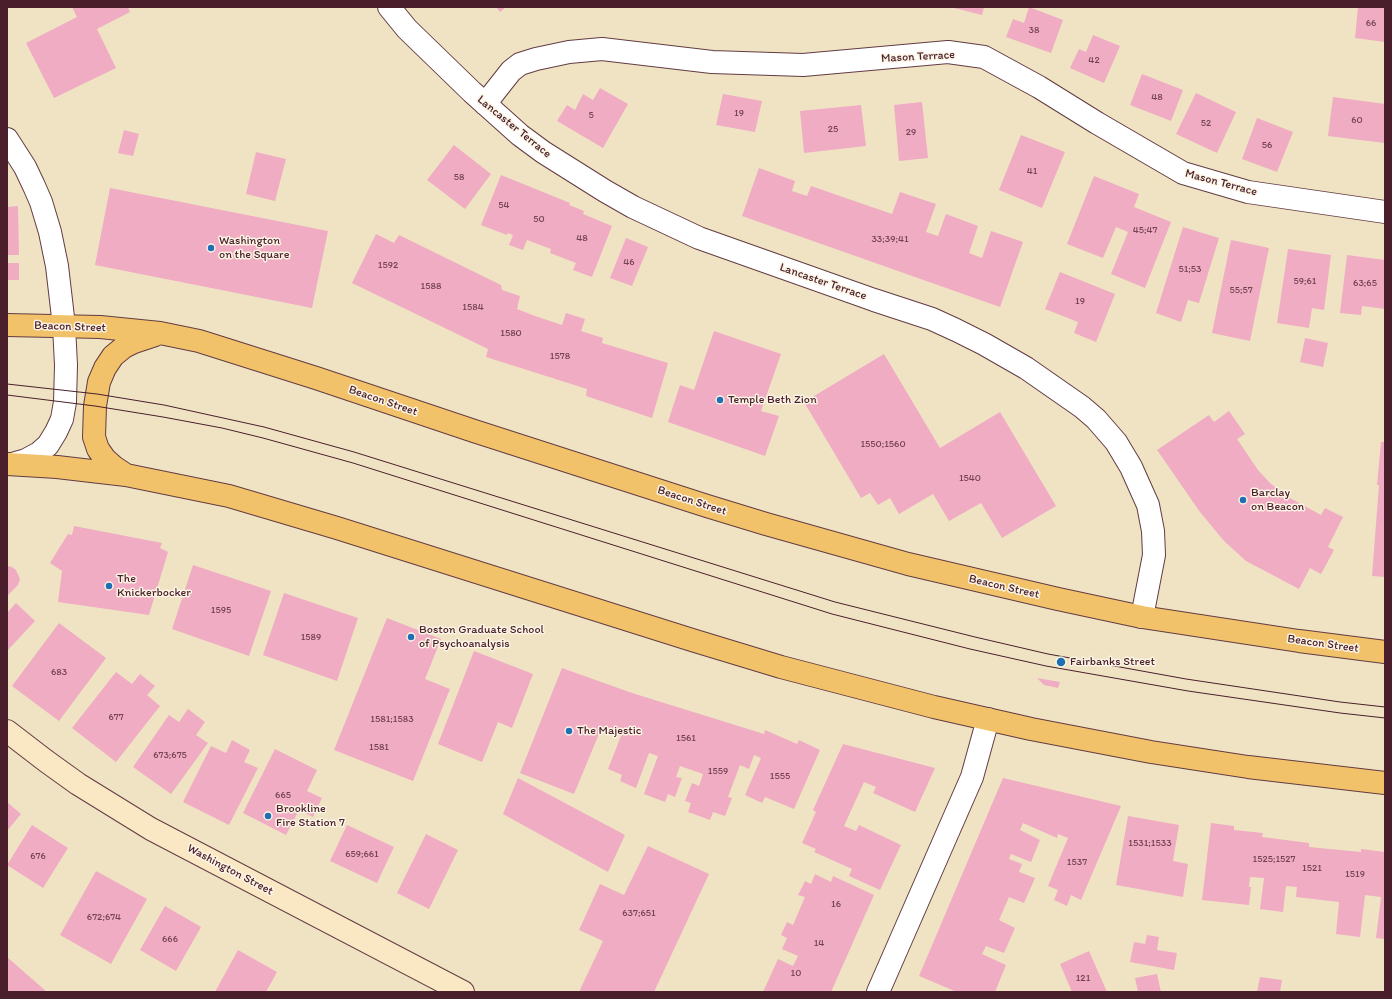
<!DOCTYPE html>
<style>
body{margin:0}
#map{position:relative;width:1392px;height:999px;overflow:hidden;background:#efe3c4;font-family:Itim,sans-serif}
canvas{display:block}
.frame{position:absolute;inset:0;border:8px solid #4a1f2b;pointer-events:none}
</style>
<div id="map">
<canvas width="1392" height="999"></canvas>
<div class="frame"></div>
</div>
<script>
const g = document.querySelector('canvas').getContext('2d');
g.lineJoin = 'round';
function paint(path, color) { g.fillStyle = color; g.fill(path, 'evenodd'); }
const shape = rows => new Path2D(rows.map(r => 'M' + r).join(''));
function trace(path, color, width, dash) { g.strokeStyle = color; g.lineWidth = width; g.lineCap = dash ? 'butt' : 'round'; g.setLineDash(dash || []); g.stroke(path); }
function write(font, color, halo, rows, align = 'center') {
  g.font = font + ' Itim,sans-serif'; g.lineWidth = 3; g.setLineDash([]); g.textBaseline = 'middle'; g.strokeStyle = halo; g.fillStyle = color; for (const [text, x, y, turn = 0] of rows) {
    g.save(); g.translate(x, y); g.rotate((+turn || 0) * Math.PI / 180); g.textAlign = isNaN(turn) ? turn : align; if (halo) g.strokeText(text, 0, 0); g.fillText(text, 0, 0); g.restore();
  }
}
const building = shape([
 [72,7,128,7,130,12,97,29,116,68,54,98,26,43,77,17],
 [496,7,506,7,500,12],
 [950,7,984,7,982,15],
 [1029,7,1063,20,1051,53,1006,37,1013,19,1024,23],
 [1358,7,1385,7,1385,42,1355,38],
 [1093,35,1120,46,1104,83,1070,68,1079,49,1086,52],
 [1142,74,1183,90,1171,121,1130,105],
 [600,88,628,104,603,148,557,121,567,105,575,110,583,94,593,100],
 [1196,93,1236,112,1217,153,1176,134],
 [723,94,762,101,755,132,716,125],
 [1333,97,1385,104,1385,143,1328,136],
 [922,102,928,158,899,161,894,105],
 [861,105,866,146,804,153,800,111],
 [1257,118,1293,132,1277,172,1242,159],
 [124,130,139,134,133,156,118,153],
 [1021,135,1065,152,1042,208,999,190],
 [454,145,491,174,465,209,427,180],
 [256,152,286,159,275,201,246,194],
 [759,168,795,181,792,191,807,196,811,186,892,214,900,192,936,204,926,232,938,236,946,214,978,226,969,253,982,258,991,231,1023,242,1000,307,742,216],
 [501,175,570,203,569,205,584,211,583,214,612,226,592,277,573,270,576,263,550,253,551,249,527,240,523,250,509,245,513,235,508,233,507,235,481,225],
 [1094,176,1139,194,1134,207,1171,222,1145,288,1111,274,1128,232,1116,227,1103,258,1067,244],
 [110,188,328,231,312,308,95,265],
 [18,206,19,255,7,255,7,207],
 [1183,227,1219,238,1199,303,1188,300,1181,322,1156,313],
 [376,234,394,243,399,235,501,285,502,290,520,296,517,309,535,316,562,325,566,313,585,319,581,331,603,338,602,343,668,363,652,418,586,396,587,389,486,357,488,349,352,283],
 [626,238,648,247,632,286,610,278],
 [1231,240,1269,248,1250,341,1212,333],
 [1288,249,1331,255,1324,310,1312,308,1309,328,1277,323],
 [1347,255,1385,260,1385,309,1362,306,1361,315,1340,313],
 [7,263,19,263,19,280,7,280],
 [1060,272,1115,294,1096,342,1074,333,1078,322,1045,309],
 [714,331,781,354,761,411,779,416,765,456,668,422,680,385,694,390],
 [1305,338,1328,343,1323,367,1300,362],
 [884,354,940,448,1000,412,1056,506,1002,538,981,503,949,521,933,494,899,514,890,498,878,505,870,493,861,498,804,402],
 [1229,411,1245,434,1237,439,1258,470,1270,483,1288,497,1321,515,1325,508,1343,517,1328,547,1334,550,1321,574,1310,568,1299,589,1246,561,1224,541,1200,512,1157,450,1209,415,1214,422],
 [1381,442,1385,442,1385,577,1372,576,1379,485,1377,485],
 [74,526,162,543,160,548,168,552,149,615,58,602,62,571,50,563,68,534,72,535],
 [193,565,271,591,249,656,172,629],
 [7,566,12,567,16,570,20,579,18,585,7,596],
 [284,593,358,618,337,681,263,655],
 [16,603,35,621,7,651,7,613],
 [387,618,441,639,425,679,450,689,413,781,334,750],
 [59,623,106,658,59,721,12,686],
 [474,651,533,674,512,728,498,722,482,762,438,744],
 [562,668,632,693,764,734,765,730,797,744,799,740,820,750,794,809,765,797,762,803,745,795,761,758,754,755,749,769,740,765,728,797,732,798,725,816,713,812,710,820,688,812,691,803,685,801,692,783,699,786,703,774,680,766,676,777,682,778,675,797,668,794,665,802,644,794,658,756,649,753,636,788,620,781,622,775,608,769,621,736,601,729,574,794,520,773],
 [116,672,132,684,140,674,155,686,147,695,160,706,116,762,72,728],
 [1037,678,1060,682,1058,688,1044,685],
 [188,709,205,722,196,735,208,743,171,794,133,767,169,715,179,722],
 [232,740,250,750,244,762,258,768,229,825,183,802,211,746,226,753],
 [843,744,935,768,915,812,873,793,876,787,864,782,844,826,856,831,859,825,901,845,880,890,849,876,852,869,814,852,816,849,802,843,816,812,813,810],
 [275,749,317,770,307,791,322,798,313,817,299,810,286,835,243,813],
 [518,778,625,835,608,872,503,814],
 [1003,778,1121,806,1081,900,1071,895,1067,906,1054,900,1058,890,1048,886,1068,838,1058,834,1057,838,1023,823,1020,830,1040,840,1031,862,1011,854,1009,859,1022,864,1019,872,1035,878,1024,903,1009,897,999,920,1015,928,1004,953,986,946,982,954,1006,965,995,992,957,992,919,976],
 [7,802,21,814,7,831],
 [1128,816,1179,825,1173,861,1188,864,1183,897,1116,885],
 [1211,823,1234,826,1234,830,1263,833,1262,837,1309,843,1309,847,1361,852,1361,849,1385,852,1385,939,1376,938,1381,897,1365,895,1360,937,1336,934,1339,902,1296,897,1297,887,1286,886,1283,912,1260,909,1264,878,1250,877,1249,887,1251,887,1249,905,1202,900],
 [32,825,68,848,43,888,7,865],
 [347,825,394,847,377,883,330,861],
 [426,834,458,850,429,909,397,893],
 [648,846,709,874,654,992,579,992,603,941,579,930,600,884,624,895],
 [96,871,147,899,111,964,60,935],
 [815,874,831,882,833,876,874,895,831,992,763,992,778,959,793,966,798,956,782,949,787,938,781,935,787,922,793,925,805,897,798,895,805,881,811,884],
 [165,906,201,927,176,971,140,950],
 [1147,935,1159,937,1157,950,1177,953,1174,970,1130,962,1134,942,1145,944],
 [238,950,277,972,266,992,215,992],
 [1089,951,1107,992,1072,992,1060,964],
 [7,957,47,992,7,992],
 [1157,974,1161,992,1138,992,1135,978],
 [1260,977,1282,980,1280,992,1257,992]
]);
const minor = shape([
 [389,7,407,29,472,92,520,135,543,152,605,191,633,207,699,238,874,300,932,319,956,330,984,344,1026,368,1082,407,1096,419,1116,442,1131,467,1148,505,1153,531,1154,555,1142,617],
 [485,104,511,71,520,64,536,59,569,52,602,49,712,62,803,65,948,52,984,57,1039,87,1097,123,1183,173,1248,192,1385,212],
 [7,139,25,167,34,186,41,202,50,232,57,266,64,326,66,365,65,402,62,419,56,432,48,445,39,453,26,460,12,464],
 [878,992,972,777,988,719]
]);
const secondary = shape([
 [7,731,46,761,78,784,151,829,463,992]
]);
const primary = shape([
 [7,325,100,327,160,333,199,341,316,378,474,431,707,506,766,524,908,564,1058,599,1142,617,1299,641,1385,652],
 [7,464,57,467,126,475,229,496,337,528,692,640,781,667,934,707,1031,729,1151,752,1248,767,1385,783],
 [126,475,114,467,105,459,98,449,94,437,95,406,99,382,105,368,113,356,124,347,134,342,155,335]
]);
const tram = shape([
 [7,384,97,394,164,405,264,427,354,452,835,602,975,637,1048,654,1186,679,1340,702,1385,707],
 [7,395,95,406,163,417,222,428,263,438,353,463,832,614,970,649,1046,666,1188,691,1340,713,1385,718]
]);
const markers = [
 [211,248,4,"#1f6fb2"],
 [720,400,4,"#1f6fb2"],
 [1243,500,4,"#1f6fb2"],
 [109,586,4,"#1f6fb2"],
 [411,637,4,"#1f6fb2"],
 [1061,662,5,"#1f6fb2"],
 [569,731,4,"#1f6fb2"],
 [268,816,4,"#1f6fb2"]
];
const numberNames = [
 ["66",1371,23],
 ["38",1034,30],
 ["42",1094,60],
 ["48",1157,97],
 ["19",739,113],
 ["5",591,115],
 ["60",1357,120],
 ["52",1206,123],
 ["25",833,129],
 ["29",911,132],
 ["56",1267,145],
 ["41",1032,171],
 ["58",459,177],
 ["54",504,205],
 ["50",539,219],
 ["45;47",1145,230],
 ["48",582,238],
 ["33;39;41",890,239],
 ["46",629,262],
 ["1592",388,265],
 ["51;53",1190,269],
 ["59;61",1305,281],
 ["63;65",1365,283],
 ["1588",431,286],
 ["55;57",1241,290],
 ["19",1080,301],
 ["1584",473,307],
 ["1580",511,333],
 ["1578",560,356],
 ["1550;1560",883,444],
 ["1540",970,478],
 ["1595",221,610],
 ["1589",311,637],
 ["683",59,672],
 ["677",116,717],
 ["1581;1583",392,719],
 ["1561",686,738],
 ["1581",379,747],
 ["673;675",170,755],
 ["1559",718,771],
 ["1555",780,776],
 ["665",283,795],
 ["1531;1533",1150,843],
 ["659;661",362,854],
 ["676",38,856],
 ["1525;1527",1274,859],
 ["1537",1077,862],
 ["1521",1312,868],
 ["1519",1355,874],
 ["16",836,904],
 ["637;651",639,913],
 ["672;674",104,917],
 ["666",170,939],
 ["14",819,943],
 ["10",796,973],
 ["121",1083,978]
];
const streetNames = [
 ["Mason Terrace",918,57,-3],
 ["Lancaster Terrace",514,127,39],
 ["Mason Terrace",1221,183,15],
 ["Lancaster Terrace",823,282,19],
 ["Beacon Street",70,327,2],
 ["Beacon Street",383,401,19],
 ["Beacon Street",692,501,18],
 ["Beacon Street",1004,587,13],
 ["Beacon Street",1323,644,8],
 ["Washington Street",230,870,28]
];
const poiNames = [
 ["Washington",219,241],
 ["on the Square",219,255],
 ["Temple Beth Zion",728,400],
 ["Barclay",1251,493],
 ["on Beacon",1251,507],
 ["The",117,579],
 ["Knickerbocker",117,593],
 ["Boston Graduate School",419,630],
 ["of Psychoanalysis",419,644],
 ["Fairbanks Street",1070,662],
 ["The Majestic",577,731],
 ["Brookline",276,809],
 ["Fire Station 7",276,823]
];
paint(building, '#f0acc3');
trace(minor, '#633c42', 24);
trace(secondary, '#633c42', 24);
trace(primary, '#633c42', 24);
trace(minor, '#fff', 22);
trace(secondary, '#fae7c3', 22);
trace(primary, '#f2c26a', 22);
trace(tram, '#4a1f2b', 1);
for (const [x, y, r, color] of markers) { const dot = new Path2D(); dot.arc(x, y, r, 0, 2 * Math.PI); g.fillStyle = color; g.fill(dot); trace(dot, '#fcf5e5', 1.5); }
write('10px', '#744251', null, numberNames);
write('12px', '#4a1f2b', '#fcf5e5', streetNames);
write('12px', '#4a1f2b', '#fcf5e5', poiNames, 'left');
</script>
